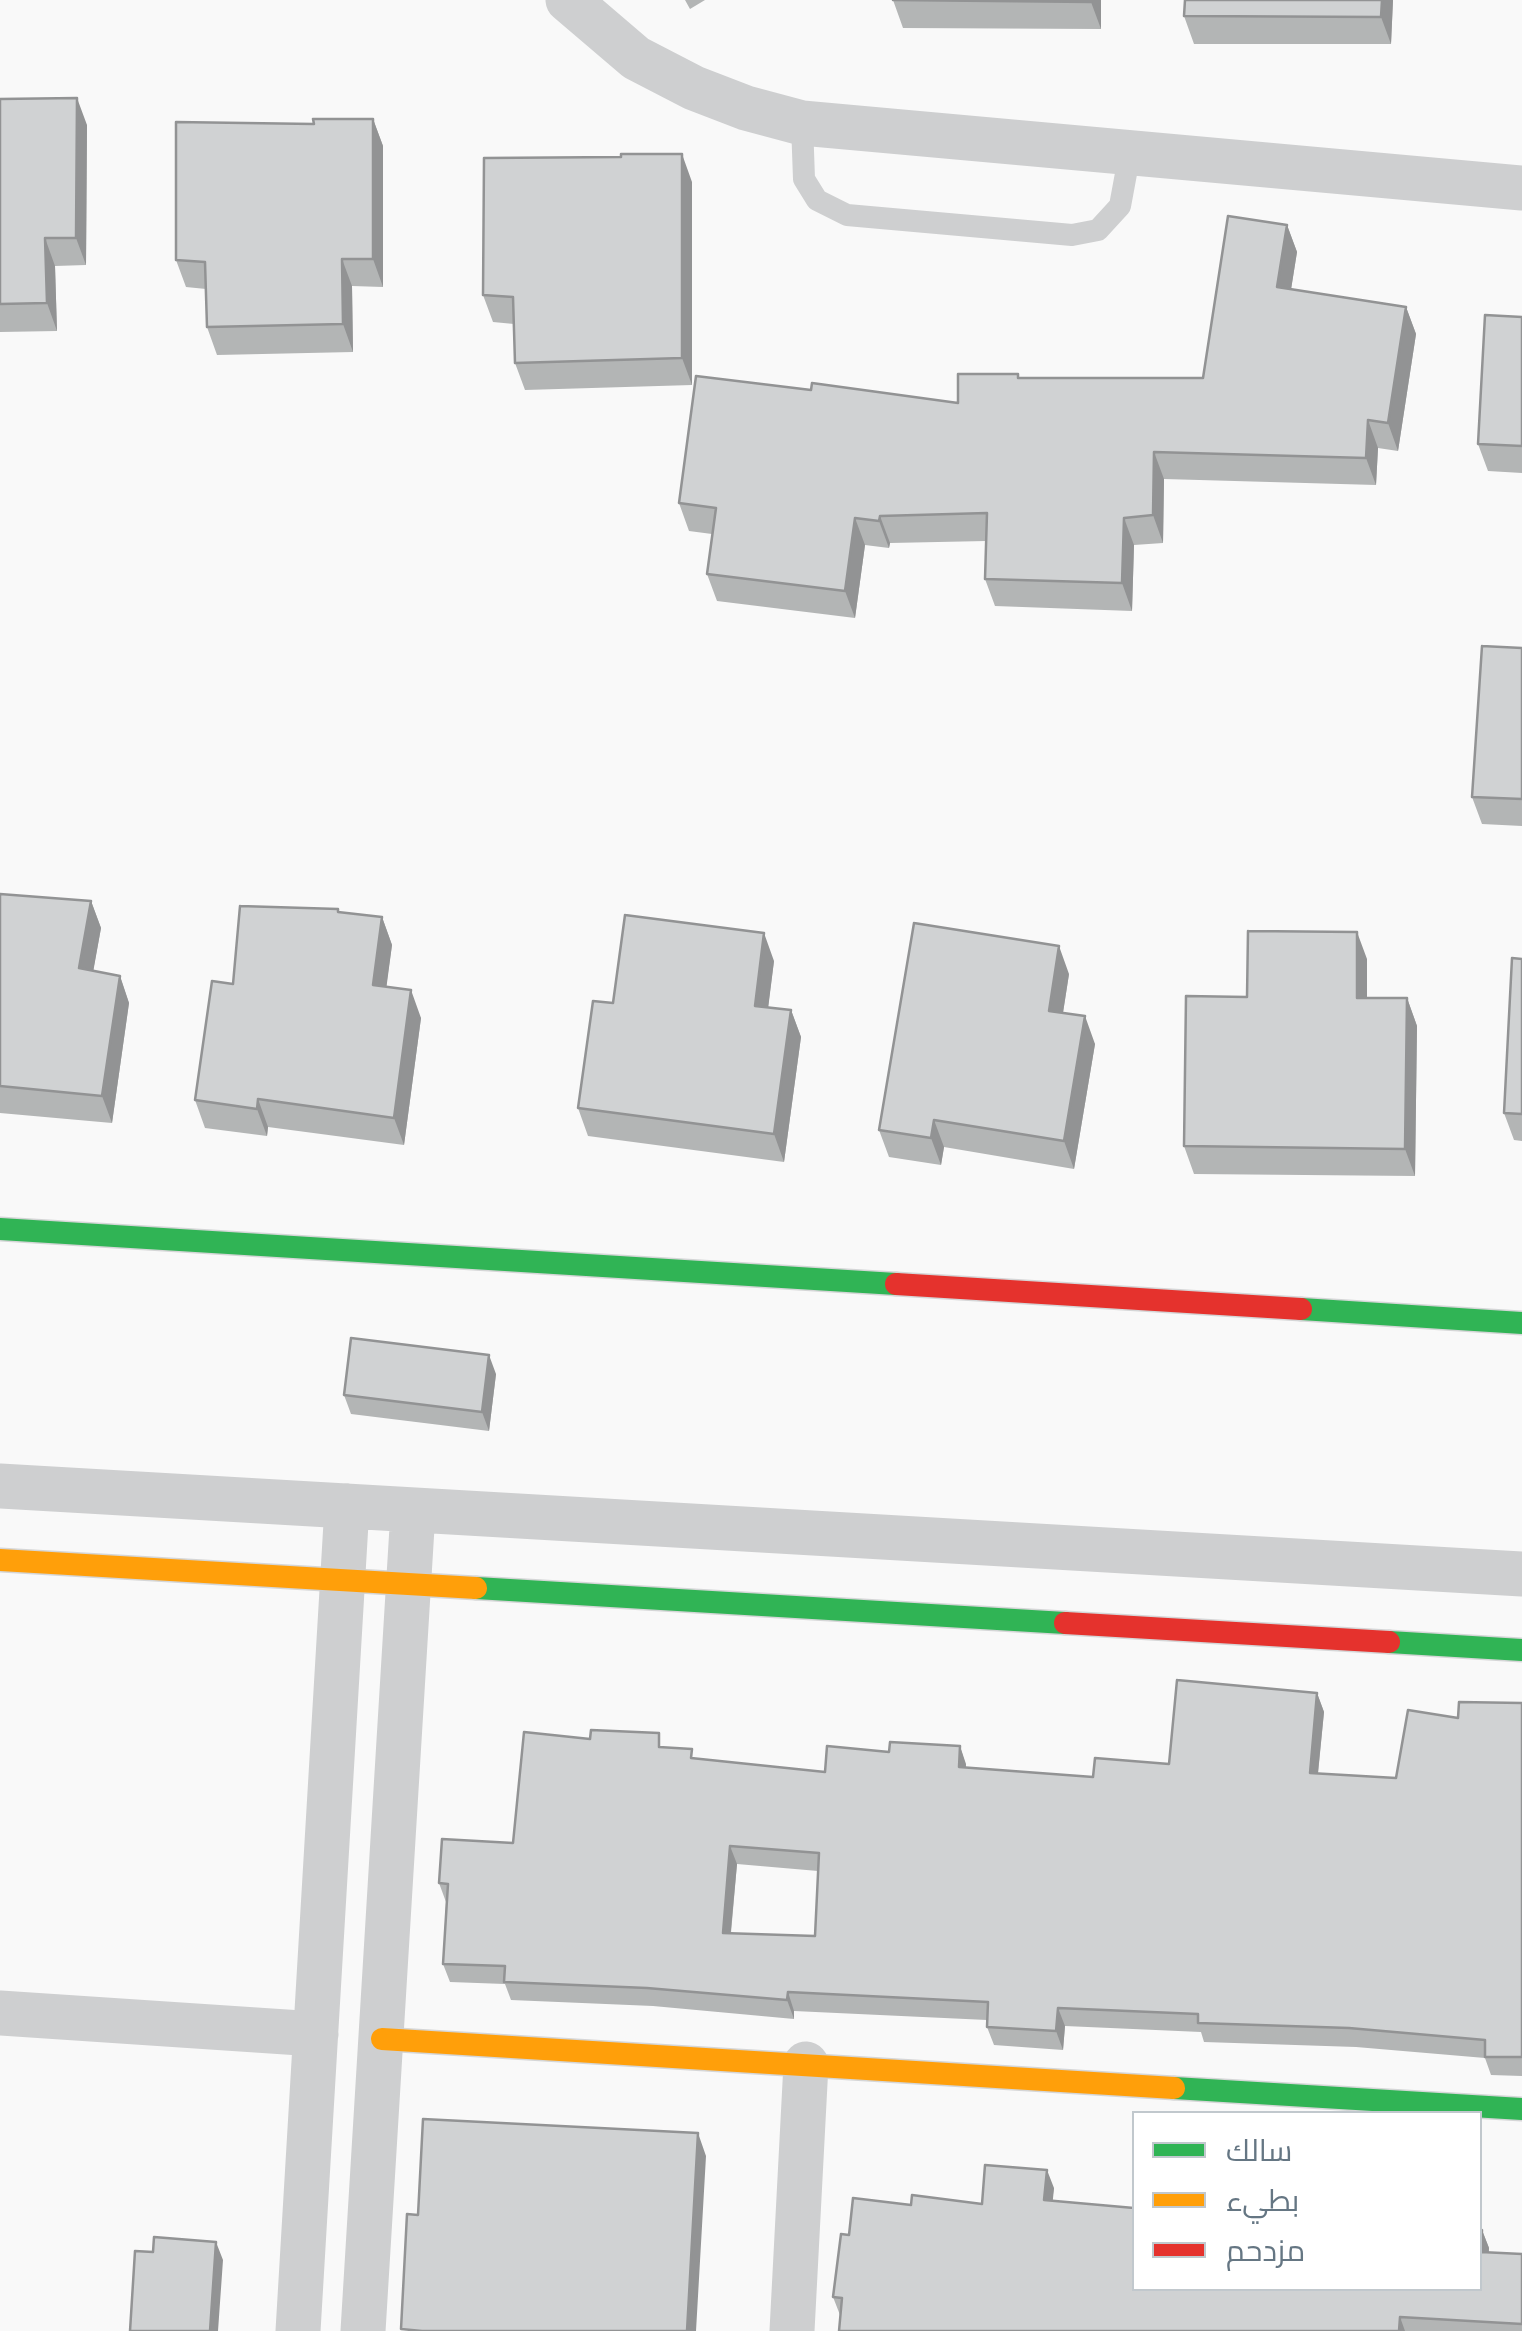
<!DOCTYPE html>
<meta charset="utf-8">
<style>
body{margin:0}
#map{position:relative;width:1522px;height:2331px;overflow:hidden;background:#f9f9f9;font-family:Barlow,Cairo,sans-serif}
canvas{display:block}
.legend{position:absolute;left:1132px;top:2111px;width:350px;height:180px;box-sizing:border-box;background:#fff;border:2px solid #c1c8cd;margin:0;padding:12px 18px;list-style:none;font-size:30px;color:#657683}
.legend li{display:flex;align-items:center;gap:20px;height:50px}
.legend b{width:50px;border:2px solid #c1c8cd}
</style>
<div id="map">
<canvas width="1522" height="2331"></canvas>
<ul class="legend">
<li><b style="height:12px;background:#30b455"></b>سالك</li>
<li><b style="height:12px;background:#ff9f0a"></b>بطيء</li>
<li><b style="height:12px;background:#e5322d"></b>مزدحم</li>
</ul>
</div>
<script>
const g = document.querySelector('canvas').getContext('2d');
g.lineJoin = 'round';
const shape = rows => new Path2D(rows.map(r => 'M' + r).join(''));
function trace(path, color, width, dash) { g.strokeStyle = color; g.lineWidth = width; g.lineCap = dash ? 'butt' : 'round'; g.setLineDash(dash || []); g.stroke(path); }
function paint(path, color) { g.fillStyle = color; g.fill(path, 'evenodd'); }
const lane = shape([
 [802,123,804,179,817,200,847,215,1072,235,1098,230,1120,206,1130,152]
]);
const street = shape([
 [568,0,636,58,694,88,746,108,802,123,1522,188],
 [0,1486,1522,1574],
 [0,2013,316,2034],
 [298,2331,347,1506],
 [363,2331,413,1511],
 [792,2331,806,2064]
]);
const fast = shape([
 [0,1229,896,1284],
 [1301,1309,1522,1323],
 [476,1588,1065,1623],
 [1389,1642,1522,1650],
 [1174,2088,1522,2109]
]);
const slow = shape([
 [0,1560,476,1588],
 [382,2039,1174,2088]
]);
const jam = shape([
 [896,1284,1301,1309],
 [1065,1623,1389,1642]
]);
const wall = shape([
 [685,0,705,0,690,9],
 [893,0,1101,0,1101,29,903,28],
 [1185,0,1393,0,1391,44,1194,44,1184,16],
 [0,99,87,125,86,265,55,266,57,331,0,332],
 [373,119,383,146,383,287,352,286,353,352,217,355,207,327,206,289,186,287,176,260,314,124],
 [692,182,692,385,525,390,515,363,514,324,493,322,483,295],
 [1287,225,1297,252,1291,289,1406,307,1416,334,1398,451,1378,448,1376,485,1164,479,1163,543,1134,545,1132,611,995,606,985,579,986,541,890,543,889,548,865,545,855,618,717,601,707,574,712,534,689,531,679,503,811,390,958,403,1018,374,1019,378,1203,378],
 [1522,317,1522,473,1488,471,1478,444],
 [1522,648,1522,826,1482,824,1472,797],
 [0,894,91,901,101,928,93,971,120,976,129,1003,112,1123,0,1113],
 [339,912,382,917,392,945,386,987,421,1018,404,1145,268,1127,267,1136,205,1128,195,1100,233,984],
 [1367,959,1367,998,1407,998,1417,1026,1415,1176,1194,1174,1184,1146,1247,997],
 [1522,959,1522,1141,1514,1140,1504,1113],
 [774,961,768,1007,791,1010,801,1037,784,1162,588,1136,578,1108,613,1003],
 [1069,974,1063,1013,1095,1044,1074,1169,944,1147,941,1165,889,1157,879,1130],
 [496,1374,489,1431,351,1414,344,1395],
 [1317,1693,1324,1712,1318,1774,1396,1778,1458,1718,1522,1703,1522,2076,1491,2075,1485,2058,1356,2047,1204,2042,1201,2032,1065,2026,1063,2050,994,2045,987,2027,987,2020,794,2011,794,2019,653,2006,511,2000,505,1984,450,1982,443,1964,446,1902,439,1883,513,1843,590,1739,665,1747,695,1758,825,1772,889,1752,960,1746,966,1767,1093,1777,1169,1764],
 [737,1864,818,1871,815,1936,731,1933],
 [1054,2188,1052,2201,1134,2288,1482,2230,1489,2248,1489,2253,1522,2254,1522,2331,839,2331,840,2315,833,2297,849,2235,911,2205,982,2204]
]);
const shadedWall = shape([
 [1091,0,1101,0,1101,29,1091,2],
 [1382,0,1393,0,1391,44,1381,17],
 [77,98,87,125,86,265,76,238],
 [373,119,383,146,383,287,373,259],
 [682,154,692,182,692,385,682,358],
 [1287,225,1297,252,1287,315,1277,287],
 [45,238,55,266,57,331,47,303],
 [342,259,352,286,353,352,343,324],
 [1406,307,1416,334,1398,451,1388,423],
 [1368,420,1378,448,1376,485,1366,458],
 [1154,452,1164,479,1163,543,1153,515],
 [880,516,890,543,889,548,879,521],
 [855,518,865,545,855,618,845,591],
 [1124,518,1134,545,1132,611,1122,583],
 [91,901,101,928,89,995,79,968],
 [382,917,392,945,383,1013,373,985],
 [1357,932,1367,959,1367,1025,1357,998],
 [764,933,774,961,765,1033,755,1006],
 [1059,946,1069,974,1059,1038,1049,1011],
 [120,976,129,1003,112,1123,102,1096],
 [411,990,421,1018,404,1145,394,1118],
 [1407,998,1417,1026,1415,1176,1405,1149],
 [791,1010,801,1037,784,1162,774,1134],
 [1085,1016,1095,1044,1074,1169,1064,1141],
 [258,1099,268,1127,267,1136,257,1109],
 [934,1120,944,1147,941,1165,931,1138],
 [489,1355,496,1374,489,1431,482,1412],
 [1317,1693,1324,1712,1316,1792,1310,1773],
 [960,1746,966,1764,965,1785,959,1767],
 [730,1846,737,1864,729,1951,723,1933],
 [788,1992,794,2011,794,2019,787,2000],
 [1058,2008,1065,2026,1063,2050,1056,2031],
 [698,2133,706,2156,696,2331,687,2331],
 [1047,2170,1054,2188,1051,2219,1044,2200],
 [1482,2230,1489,2248,1487,2271,1481,2252],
 [216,2242,223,2260,218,2331,210,2331],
 [1400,2317,1405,2331,1399,2331]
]);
const building = shape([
 [893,0,1091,0,1091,2,893,0],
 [1185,0,1382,0,1381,17,1184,16,1185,0],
 [77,98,76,238,45,238,47,303,0,304,0,99,77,98],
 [313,119,373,119,373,259,342,259,343,324,207,327,205,262,176,260,176,122,314,124,313,119],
 [621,154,682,154,682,358,515,363,513,297,483,295,484,158,621,157,621,154],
 [1228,216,1287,225,1277,287,1406,307,1388,423,1368,420,1366,458,1154,452,1153,515,1124,518,1122,583,985,579,987,513,880,516,879,521,855,518,845,591,707,574,716,508,679,503,696,376,811,390,812,383,958,403,958,374,1018,374,1018,378,1203,378,1228,216],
 [1485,315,1522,317,1522,446,1478,444,1485,315],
 [1482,646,1522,648,1522,799,1472,797,1482,646],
 [0,894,91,901,79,968,120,976,102,1096,0,1086,0,894],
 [240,906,338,909,338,912,382,917,373,985,411,990,394,1118,258,1099,257,1109,195,1100,212,981,233,984,240,906],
 [625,915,764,933,755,1006,791,1010,774,1134,578,1108,593,1001,613,1003,625,915],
 [914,923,1059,946,1049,1011,1085,1016,1064,1141,934,1120,931,1138,879,1130,914,923],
 [1248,931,1357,932,1357,998,1407,998,1405,1149,1184,1146,1186,996,1247,997,1248,931],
 [1512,958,1522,959,1522,1114,1504,1113,1512,958],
 [351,1338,489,1355,482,1412,344,1395,351,1338],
 [1177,1680,1317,1693,1310,1773,1396,1778,1408,1710,1458,1718,1459,1702,1522,1703,1522,2057,1485,2057,1485,2040,1349,2028,1198,2023,1198,2014,1058,2008,1056,2031,987,2027,988,2002,788,1992,787,2000,647,1988,504,1982,505,1966,443,1964,448,1884,439,1883,442,1839,513,1843,524,1732,590,1739,591,1730,659,1733,659,1747,692,1749,691,1758,825,1772,827,1746,889,1752,890,1742,960,1746,959,1767,1093,1777,1095,1758,1169,1764,1177,1680],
 [730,1846,819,1853,815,1936,723,1933,730,1846],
 [423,2119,698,2133,687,2331,422,2331,401,2329,407,2214,418,2215,423,2119],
 [985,2165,1047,2170,1044,2200,1134,2208,1134,2288,1480,2288,1480,2229,1482,2230,1481,2252,1522,2254,1522,2324,1400,2317,1399,2331,839,2331,842,2298,833,2297,841,2234,849,2235,853,2198,911,2205,912,2195,982,2204,985,2165],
 [154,2237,216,2242,210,2331,130,2331,135,2251,153,2252,154,2237]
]);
trace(fast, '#d5d6d7', 25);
trace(slow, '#d5d6d7', 25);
trace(jam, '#d5d6d7', 25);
trace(lane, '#cecfd0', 22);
trace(street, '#cecfd0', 45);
trace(fast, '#30b455', 22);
trace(slow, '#ff9f0a', 22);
trace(jam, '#e5322d', 22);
paint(wall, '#b3b5b5');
paint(shadedWall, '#929394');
paint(building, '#d0d2d3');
trace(building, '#929394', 2.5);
</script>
